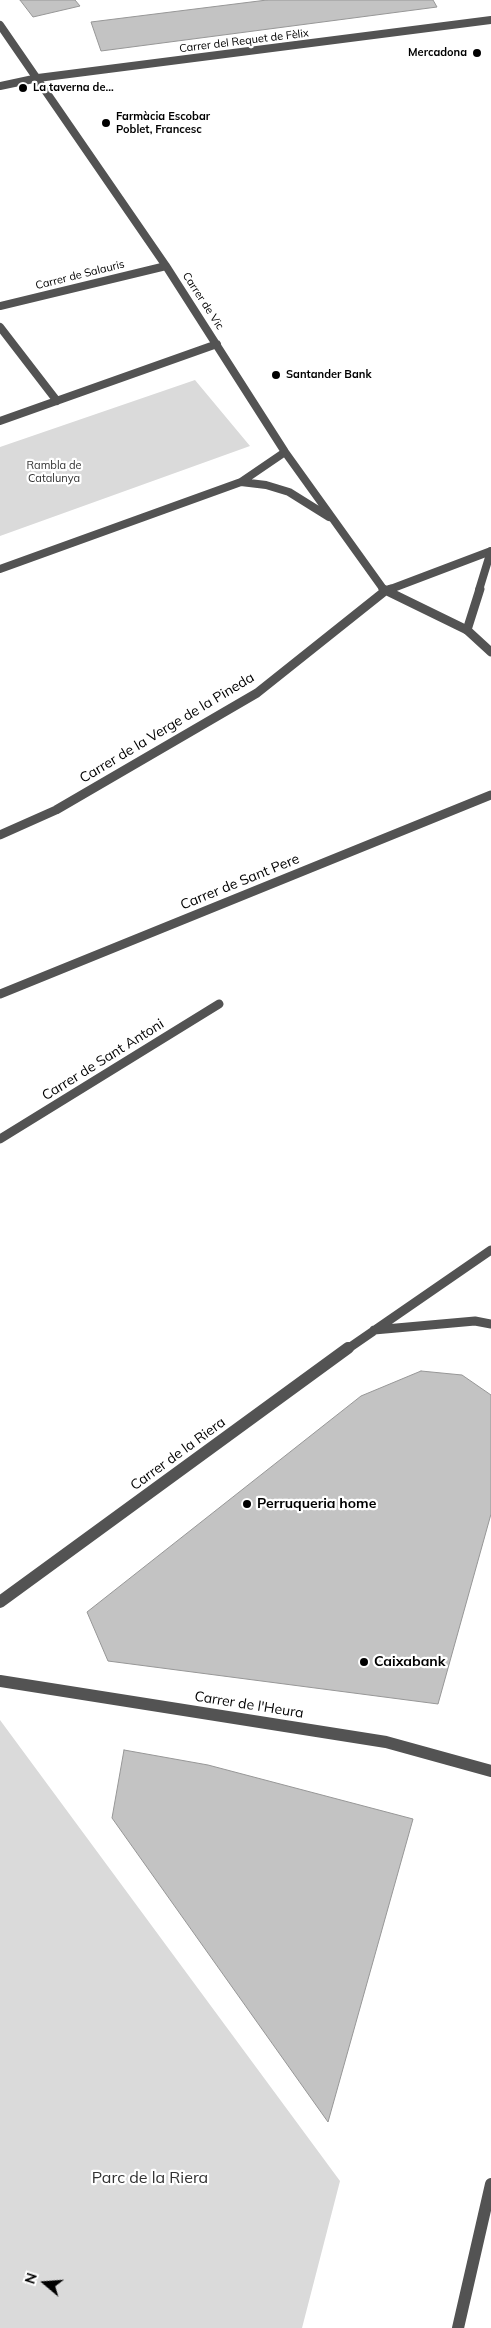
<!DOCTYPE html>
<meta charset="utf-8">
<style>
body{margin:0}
#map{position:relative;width:491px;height:2328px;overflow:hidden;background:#fff;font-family:Mulish,sans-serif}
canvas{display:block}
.north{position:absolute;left:20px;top:2258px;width:50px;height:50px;-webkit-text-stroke:4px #fff;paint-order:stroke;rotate:288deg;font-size:14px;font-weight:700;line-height:20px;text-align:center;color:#000}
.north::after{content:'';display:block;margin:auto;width:18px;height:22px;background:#000;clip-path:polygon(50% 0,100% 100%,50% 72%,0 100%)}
</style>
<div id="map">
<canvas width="491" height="2328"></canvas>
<div class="north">N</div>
</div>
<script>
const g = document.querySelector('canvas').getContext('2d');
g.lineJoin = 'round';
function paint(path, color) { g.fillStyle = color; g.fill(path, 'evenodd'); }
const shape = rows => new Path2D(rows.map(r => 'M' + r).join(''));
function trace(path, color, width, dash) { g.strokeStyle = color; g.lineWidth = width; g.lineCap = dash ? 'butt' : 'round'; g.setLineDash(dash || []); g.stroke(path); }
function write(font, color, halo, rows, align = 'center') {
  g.font = font + ' Mulish,sans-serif'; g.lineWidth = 4.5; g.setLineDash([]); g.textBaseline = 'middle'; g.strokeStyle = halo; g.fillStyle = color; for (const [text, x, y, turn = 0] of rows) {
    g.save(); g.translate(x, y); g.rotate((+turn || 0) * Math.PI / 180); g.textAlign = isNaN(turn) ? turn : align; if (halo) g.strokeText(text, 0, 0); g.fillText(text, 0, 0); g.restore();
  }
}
const green = shape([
 [195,380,250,446,0,536,0,447],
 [0,1720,340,2181,302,2328,0,2328]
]);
const building = shape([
 [20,0,75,0,80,6,33,17,20,0],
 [267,0,433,0,437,7,101,51,91,22,267,0],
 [421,1371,462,1375,491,1395,491,1514,438,1704,108,1661,87,1612,361,1396,421,1371],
 [124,1750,208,1765,413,1819,328,2122,112,1818,124,1750]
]);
const pedestrian = shape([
 [0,1681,386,1742,491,1771]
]);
const minorFar2 = shape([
 [0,25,166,266,285,452,384,590],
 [0,86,38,78,491,20],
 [0,306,166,266],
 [0,327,57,401],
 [0,421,217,344],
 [241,482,266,485,289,492,329,517],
 [0,569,241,482,285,452],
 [388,590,491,551]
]);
const minorFar1 = shape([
 [383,589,467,630],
 [0,835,56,810,257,693,385,591,391,589],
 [0,994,491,795],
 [0,1139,219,1004],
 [374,1330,475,1321,491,1324],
 [346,1350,491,1250]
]);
const minor = shape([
 [0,1602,348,1348]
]);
const tertiaryFar2 = shape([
 [479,590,491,551]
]);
const tertiaryFar1 = shape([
 [480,589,467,630,491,652]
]);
const tertiary = shape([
 [458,2328,491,2184]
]);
const markers = [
 [477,53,5,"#000"],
 [23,88,5,"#000"],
 [106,123,5,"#000"],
 [276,375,5,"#000"],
 [247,1504,5,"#000"],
 [364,1662,5,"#000"]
];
const farStreetnames = [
 ["Carrer del Requet de Fèlix",244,41,-7],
 ["Carrer de Salauris",80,275,-14],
 ["Carrer de Vic",203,301,57]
];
const farPoinames = [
 ["Mercadona",467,53,"right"],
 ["La taverna de...",33,88],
 ["Farmàcia Escobar",116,117],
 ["Poblet, Francesc",116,130],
 ["Santander Bank",286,375]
];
const farParknames = [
 ["Rambla de",54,466],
 ["Catalunya",54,479]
];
const streetNames = [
 ["Carrer de la Verge de la Pineda",167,728,-31],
 ["Carrer de Sant Pere",240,882,-22],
 ["Carrer de Sant Antoni",103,1060,-32],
 ["Carrer de la Riera",178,1454,-36],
 ["Carrer de l'Heura",249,1705,9]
];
const poiNames = [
 ["Perruqueria home",257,1504],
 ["Caixabank",374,1662]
];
const nearParknames = [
 ["Parc de la Riera",150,2178]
];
paint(green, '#dadada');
paint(building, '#c3c3c3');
trace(building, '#979797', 1);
trace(pedestrian, '#535353', 12);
trace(minorFar2, '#535353', 8);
trace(minorFar1, '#535353', 9);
trace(minor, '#535353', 12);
trace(tertiaryFar2, '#535353', 8);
trace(tertiaryFar1, '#535353', 9);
trace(tertiary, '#535353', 12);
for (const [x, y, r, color] of markers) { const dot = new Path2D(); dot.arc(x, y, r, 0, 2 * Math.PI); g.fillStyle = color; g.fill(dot); trace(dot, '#fff', 2); }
write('11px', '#000', '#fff', farStreetnames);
write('bold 11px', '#000', '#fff', farPoinames, 'left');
write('11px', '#313131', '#fff', farParknames);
write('14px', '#000', '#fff', streetNames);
write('bold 14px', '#000', '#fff', poiNames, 'left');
write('16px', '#313131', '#fff', nearParknames);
</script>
